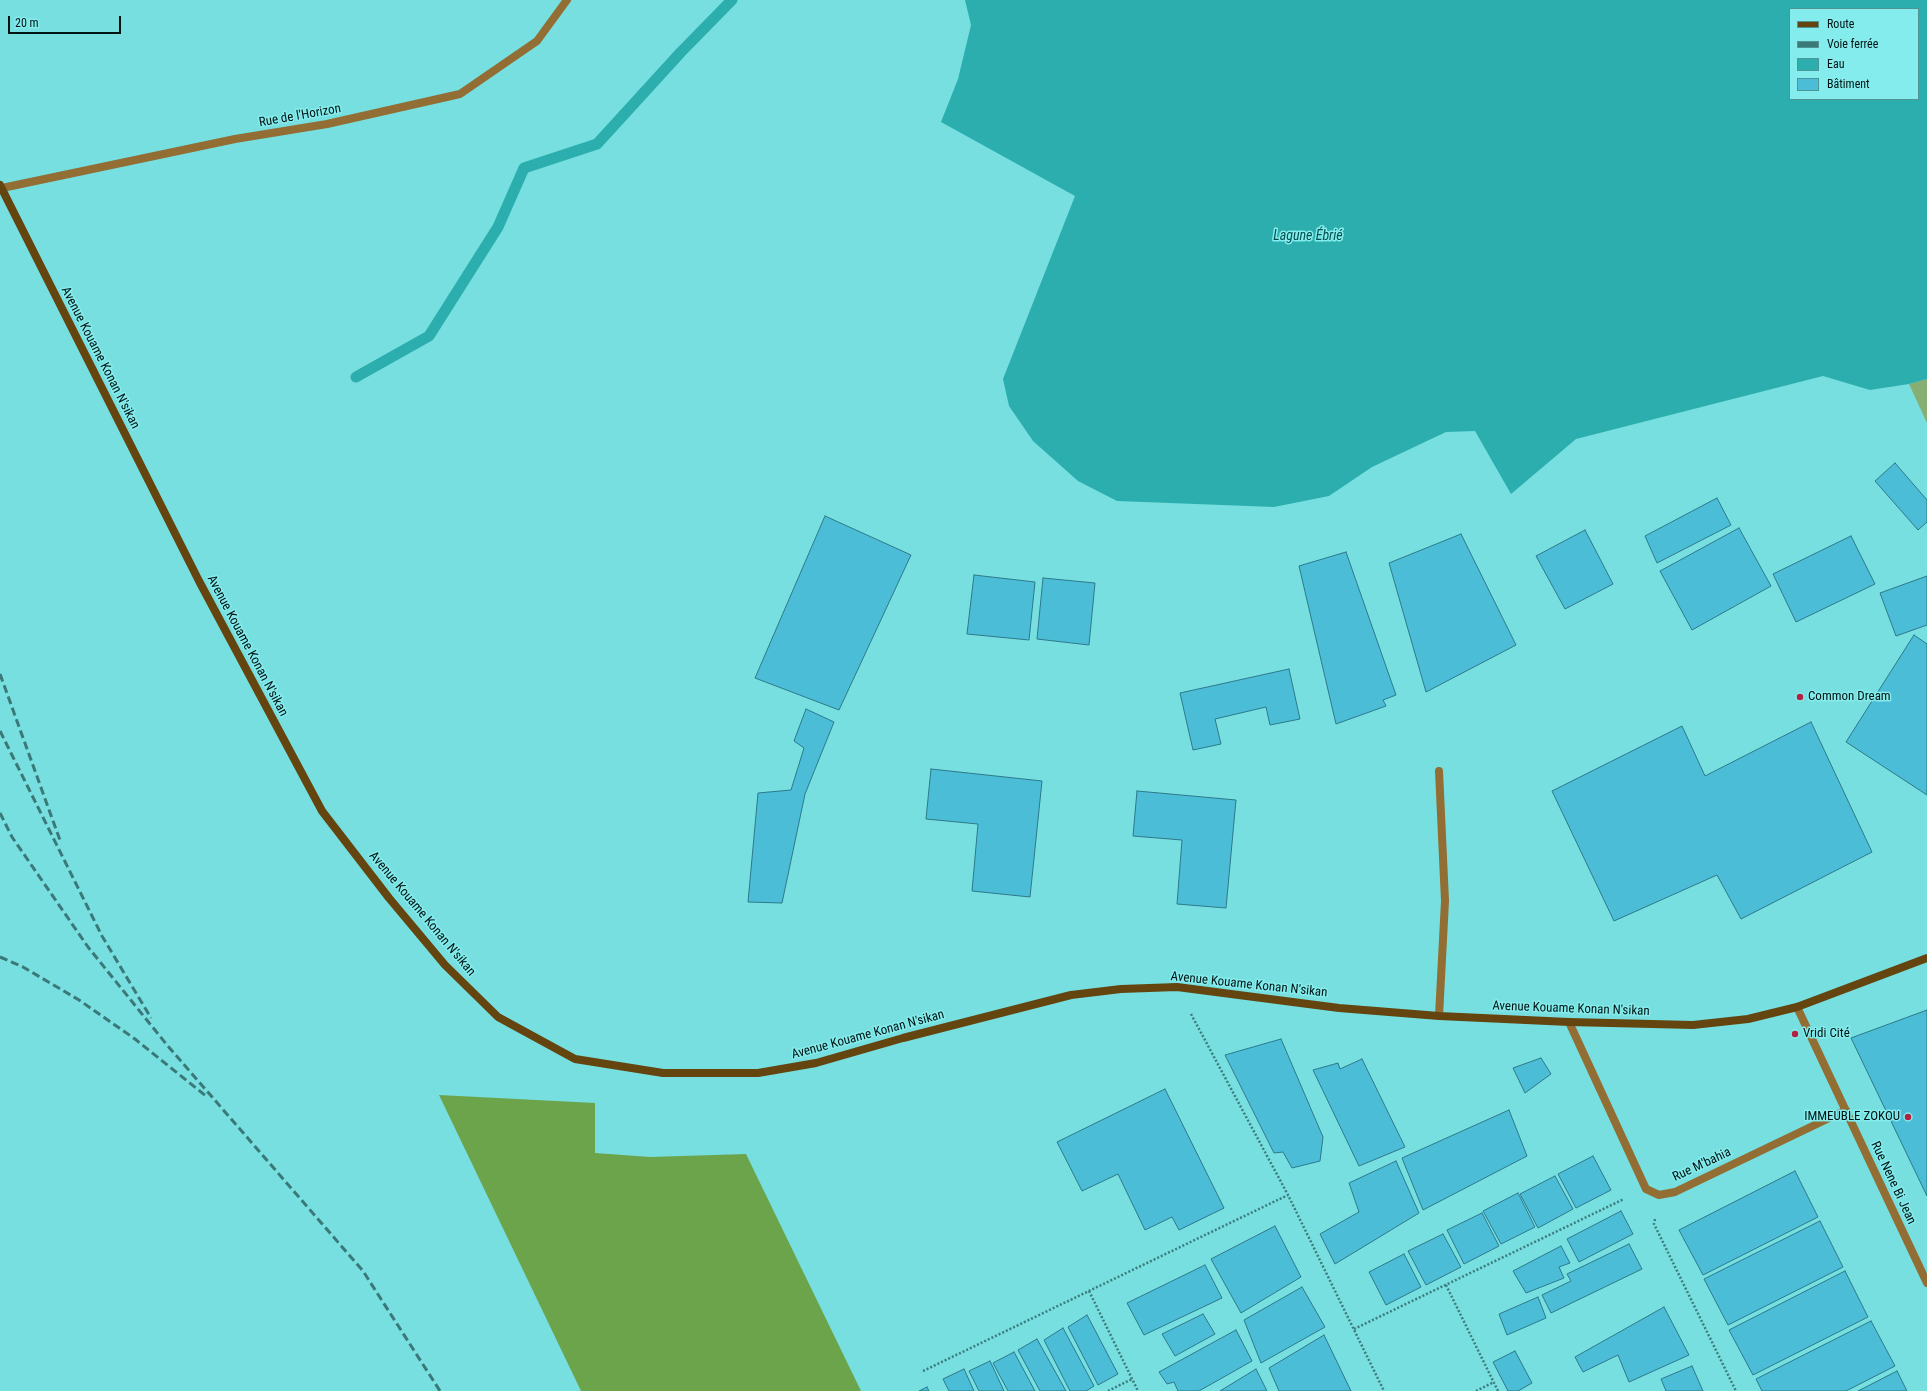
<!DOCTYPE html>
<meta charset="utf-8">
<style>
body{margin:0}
#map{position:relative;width:1927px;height:1391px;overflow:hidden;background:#77dfdf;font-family:"Roboto Condensed",sans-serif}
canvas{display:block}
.legend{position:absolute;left:1789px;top:8px;width:130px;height:92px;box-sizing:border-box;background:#84ecec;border:1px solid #4f9595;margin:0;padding:5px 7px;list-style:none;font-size:12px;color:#001313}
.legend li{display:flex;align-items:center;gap:8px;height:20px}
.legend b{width:20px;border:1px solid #4f9595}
.scale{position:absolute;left:8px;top:16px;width:113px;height:18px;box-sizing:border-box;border:2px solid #001313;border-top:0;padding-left:5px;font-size:12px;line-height:14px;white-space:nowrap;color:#001313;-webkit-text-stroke:3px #84ecec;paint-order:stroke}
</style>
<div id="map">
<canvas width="1927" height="1391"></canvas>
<ul class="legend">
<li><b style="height:5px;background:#64450f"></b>Route</li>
<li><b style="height:5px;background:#3b7979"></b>Voie ferrée</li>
<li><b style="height:11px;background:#2caeaf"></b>Eau</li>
<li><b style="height:11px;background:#4cbdd7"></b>Bâtiment</li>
</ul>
<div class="scale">20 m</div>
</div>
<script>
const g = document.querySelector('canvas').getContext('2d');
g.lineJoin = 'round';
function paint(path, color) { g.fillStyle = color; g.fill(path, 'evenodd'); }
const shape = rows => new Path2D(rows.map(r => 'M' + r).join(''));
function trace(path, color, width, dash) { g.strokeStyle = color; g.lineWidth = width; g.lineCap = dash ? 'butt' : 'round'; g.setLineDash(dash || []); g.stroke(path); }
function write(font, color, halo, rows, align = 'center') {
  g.font = font + ' "Roboto Condensed",sans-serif'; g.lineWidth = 3; g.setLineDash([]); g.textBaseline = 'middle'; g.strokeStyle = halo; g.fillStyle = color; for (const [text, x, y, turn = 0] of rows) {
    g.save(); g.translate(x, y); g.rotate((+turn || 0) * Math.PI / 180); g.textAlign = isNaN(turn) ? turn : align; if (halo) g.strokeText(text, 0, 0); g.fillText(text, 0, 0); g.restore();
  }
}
const green = shape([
 [1927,379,1927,423,1909,384]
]);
const forest = shape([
 [439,1095,595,1103,595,1153,650,1157,746,1154,861,1391,581,1391]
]);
const water = shape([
 [965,0,1927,0,1927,379,1909,384,1870,390,1823,376,1576,439,1511,494,1475,431,1446,432,1372,467,1329,496,1274,507,1117,501,1078,481,1033,441,1009,406,1003,379,1075,196,941,122,958,79,971,25],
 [1790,9,1918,9,1918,99,1790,99]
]);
const stream = shape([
 [356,377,429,336,498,227,524,168,597,144,681,52,732,0]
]);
const building = shape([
 [1895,463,1927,500,1927,522,1918,530,1875,481,1895,463],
 [1717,498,1731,525,1657,563,1645,536,1717,498],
 [825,516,911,555,839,710,755,678,825,516],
 [1739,528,1771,586,1692,630,1660,571,1739,528],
 [1585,530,1613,584,1565,609,1536,556,1585,530],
 [1461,534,1516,645,1426,692,1389,563,1461,534],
 [1851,536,1875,584,1796,622,1773,574,1851,536],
 [1346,552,1396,695,1383,700,1386,706,1336,724,1299,566,1346,552],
 [974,575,1035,582,1029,640,967,634,974,575],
 [1927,576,1927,625,1896,636,1880,593,1927,576],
 [1043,578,1095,583,1089,645,1037,639,1043,578],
 [1914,635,1927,644,1927,795,1846,742,1914,635],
 [1289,669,1300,719,1270,725,1266,707,1215,719,1221,744,1193,750,1180,693,1289,669],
 [806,709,834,722,805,794,782,903,748,902,758,793,791,790,804,748,794,741,806,709],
 [1811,722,1872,852,1741,919,1717,875,1614,921,1552,791,1682,726,1705,776,1811,722],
 [931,769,1042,781,1030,897,972,891,978,824,926,819,931,769],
 [1137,791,1236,800,1226,908,1177,904,1182,840,1133,836,1137,791],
 [1927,1010,1927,1196,1851,1038,1927,1010],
 [1281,1039,1323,1137,1320,1161,1292,1168,1283,1152,1274,1153,1225,1055,1281,1039],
 [1541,1058,1551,1074,1525,1093,1513,1068,1541,1058],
 [1362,1059,1405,1147,1359,1166,1313,1070,1338,1063,1340,1069,1362,1059],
 [1165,1089,1224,1208,1179,1230,1172,1217,1145,1230,1118,1174,1082,1191,1057,1142,1165,1089],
 [1509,1110,1527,1156,1423,1210,1402,1158,1509,1110],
 [1593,1156,1611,1190,1576,1208,1558,1174,1593,1156],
 [1396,1161,1419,1213,1335,1264,1320,1234,1359,1212,1349,1183,1396,1161],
 [1795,1171,1818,1217,1703,1275,1679,1230,1795,1171],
 [1555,1176,1573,1209,1538,1228,1520,1194,1555,1176],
 [1518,1193,1535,1227,1501,1244,1483,1211,1518,1193],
 [1621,1211,1633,1234,1579,1262,1567,1239,1621,1211],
 [1482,1213,1499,1246,1464,1264,1447,1230,1482,1213],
 [1820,1221,1843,1267,1728,1325,1704,1279,1820,1221],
 [1275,1226,1301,1277,1241,1313,1211,1259,1275,1226],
 [1443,1234,1461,1267,1426,1285,1408,1251,1443,1234],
 [1629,1244,1642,1269,1551,1313,1542,1295,1571,1281,1567,1274,1629,1244],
 [1561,1246,1570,1263,1559,1267,1564,1278,1526,1293,1513,1271,1561,1246],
 [1404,1254,1421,1287,1386,1305,1369,1272,1404,1254],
 [1205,1265,1222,1298,1144,1335,1127,1303,1205,1265],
 [1845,1271,1868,1317,1753,1375,1729,1330,1845,1271],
 [1302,1287,1325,1327,1261,1363,1244,1320,1302,1287],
 [1538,1297,1546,1318,1507,1335,1499,1314,1538,1297],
 [1664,1307,1689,1355,1629,1382,1618,1355,1583,1372,1575,1357,1664,1307],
 [1203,1314,1215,1334,1175,1356,1162,1334,1203,1314],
 [1087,1315,1118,1374,1098,1385,1068,1327,1087,1315],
 [1871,1321,1895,1366,1846,1391,1762,1391,1756,1379,1871,1321],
 [1063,1328,1094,1386,1086,1391,1070,1391,1044,1340,1063,1328],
 [1236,1330,1252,1361,1199,1391,1178,1391,1174,1382,1167,1384,1159,1372,1236,1330],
 [1324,1335,1351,1391,1279,1391,1269,1368,1324,1335],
 [1037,1339,1066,1391,1040,1391,1018,1350,1037,1339],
 [1515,1351,1532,1383,1518,1391,1508,1391,1493,1362,1515,1351],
 [1014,1352,1035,1391,1008,1391,993,1363,1014,1352],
 [990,1361,1004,1391,979,1391,969,1371,990,1361],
 [1692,1366,1703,1391,1666,1391,1661,1379,1692,1366],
 [964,1369,974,1391,949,1391,943,1379,964,1369],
 [1256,1369,1267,1391,1220,1391,1256,1369],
 [1897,1371,1907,1391,1858,1391,1897,1371],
 [927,1387,929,1391,919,1391,927,1387]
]);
const path = shape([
 [1191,1014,1288,1195,1384,1391],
 [1655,1219,1654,1224,1736,1391],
 [1446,1285,1498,1391],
 [1089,1291,1138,1391],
 [1354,1329,1624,1199],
 [923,1371,1288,1195],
 [1108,1391,1132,1379],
 [1476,1391,1494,1382]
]);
const lane = shape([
 [1439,1016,1445,901,1439,771]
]);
const street = shape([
 [2,188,235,139,327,124,460,94,537,41,567,0],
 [1797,1007,1927,1283],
 [1569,1022,1646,1189,1659,1195,1675,1192,1846,1110]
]);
const secondary = shape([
 [0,185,199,581,322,811,389,898,445,965,498,1017,575,1059,663,1073,758,1073,816,1063,903,1038,1071,995,1121,989,1177,987,1339,1008,1439,1016,1569,1022,1693,1025,1748,1019,1797,1007,1927,958]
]);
const rail = shape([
 [0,674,61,843],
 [0,731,102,936,151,1018],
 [0,813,12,837,88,947,167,1045,363,1271,440,1391],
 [0,957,23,967,79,1000,135,1039,206,1096]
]);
const markers = [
 [1800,697,4,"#b32040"],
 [1795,1034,4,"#b32040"],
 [1908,1117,4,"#b32040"]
];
const streetNames = [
 ["Rue de l'Horizon",300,116,-10],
 ["Avenue Kouame Konan N'sikan",100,358,63],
 ["Avenue Kouame Konan N'sikan",247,646,62],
 ["Avenue Kouame Konan N'sikan",422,914,50],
 ["Avenue Kouame Konan N'sikan",1249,985,6],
 ["Avenue Kouame Konan N'sikan",1571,1009,2],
 ["Avenue Kouame Konan N'sikan",868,1035,-15],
 ["Rue M'bahia",1702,1165,-25],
 ["Rue Nene Bi Jean",1893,1183,65]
];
const poiNames = [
 ["Common Dream",1808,697],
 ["Vridi Cité",1803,1034],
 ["IMMEUBLE ZOKOU",1900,1117,"right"]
];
const waterNames = [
 ["Lagune Ébrié",1308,236]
];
paint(green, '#87ae73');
paint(forest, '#6ca44c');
paint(water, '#2caeaf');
trace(stream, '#2caeaf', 11);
paint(building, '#4cbdd7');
trace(building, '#2d798a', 1);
trace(path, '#3d7c7c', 2.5, [2, 2]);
trace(lane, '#926d34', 8);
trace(street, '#926d34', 8);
trace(secondary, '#64450f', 8);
trace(rail, '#3b7979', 3, [8, 4]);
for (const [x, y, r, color] of markers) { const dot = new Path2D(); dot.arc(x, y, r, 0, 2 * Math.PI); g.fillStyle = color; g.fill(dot); trace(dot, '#84ecec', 1.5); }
write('13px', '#001313', '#84ecec', streetNames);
write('13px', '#001313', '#84ecec', poiNames, 'left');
write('italic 14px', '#014f4f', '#84ecec', waterNames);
</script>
